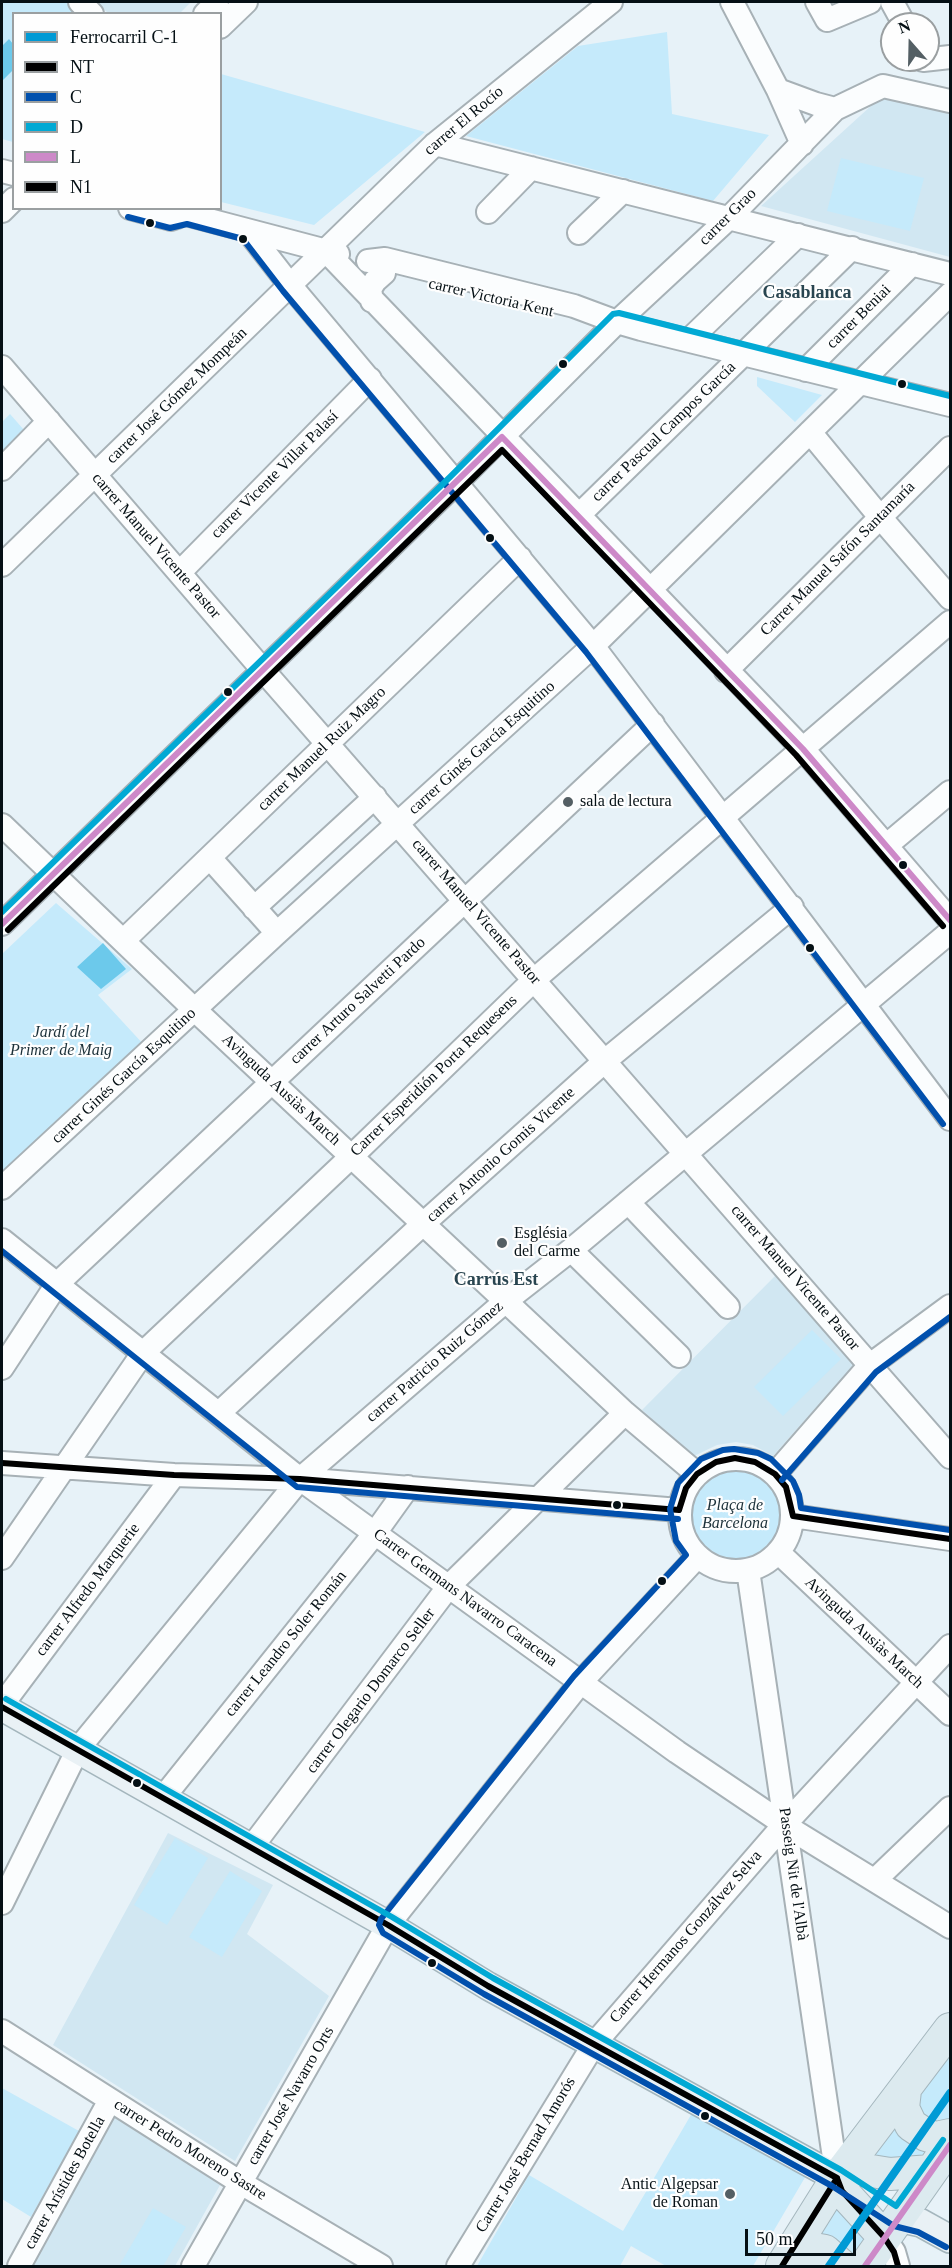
<!DOCTYPE html>
<html>
<head>
<meta charset="utf-8">
<style>
  body { margin:0 }
  #map { position:relative; width:952px; height:2268px; overflow:hidden; background:#e7f2f8; font-family:"Times New Roman",serif }
  canvas { display:block }
  .frame { position:absolute; inset:0; border:3px solid #051015; pointer-events:none }
  .legend { position:absolute; left:12px; top:12px; width:210px; height:198px; box-sizing:border-box; background:#fefefe; border:2px solid #9a9fa1; margin:0; padding:8px 10px; list-style:none; font-size:18px; color:#051015 }
  .legend li { display:flex; align-items:center; gap:12px; height:30px }
  .legend b { width:30px; border:2px solid #9a9fa1 }
  .north { position:absolute; left:880px; top:12px; width:60px; height:60px; box-sizing:border-box; background:#fefefe; border:2px solid #9a9fa1; border-radius:50%; rotate:340deg; font-size:16px; font-weight:700; line-height:24px; text-align:center; color:#051015 }
  .north::after { content:''; display:block; margin:auto; width:21px; height:27px; background:#545f64; clip-path:polygon(50% 0,100% 100%,50% 72%,0 100%) }
  .scale { position:absolute; left:745px; top:2229px; width:111px; height:27px; box-sizing:border-box; border:3px solid #051015; border-top:0; padding-left:8px; font-size:18px; line-height:21px; white-space:nowrap; color:#051015; -webkit-text-stroke:4px #fefefe; paint-order:stroke }
</style>
</head>
<body>
<div id="map">
<canvas width="952" height="2268"></canvas>
<div class="frame"></div>
<ul class="legend">
<li><b style="height:8px;background:#009ad5"></b>Ferrocarril C-1</li>
<li><b style="height:8px;background:#000"></b>NT</li>
<li><b style="height:8px;background:#0150ad"></b>C</li>
<li><b style="height:8px;background:#01a9d4"></b>D</li>
<li><b style="height:8px;background:#cd89c8"></b>L</li>
<li><b style="height:8px;background:#000"></b>N1</li>
</ul>
<div class="north">N</div>
<div class="scale">50 m</div>
</div>
<script>
const ctx = document.querySelector('canvas').getContext('2d');
ctx.lineJoin = 'round';
function fill(path, color) {
  ctx.fillStyle = color;
  ctx.fill(path, 'evenodd');
}
function toPath(rows) {
  const path = new Path2D();
  for (const r of rows) {
    if (r.length === 3) {
      path.moveTo(r[0] + r[2], r[1]);
      path.arc(r[0], r[1], r[2], 0, 2 * Math.PI);
      continue;
    }
    path.moveTo(r[0], r[1]);
    for (let i = 2; i < r.length; i += 2) path.lineTo(r[i], r[i + 1]);
  }
  return path;
}
function strokePath(path, color, width, dash) {
  ctx.strokeStyle = color;
  ctx.lineWidth = width;
  ctx.lineCap = dash ? 'butt' : 'round';
  ctx.setLineDash(dash || []);
  ctx.stroke(path);
}
function label(font, color, halo, rows, align = 'center') {
  ctx.font = font + ' "Times New Roman",serif';
  ctx.lineWidth = 4.5;
  ctx.setLineDash([]);
  ctx.textBaseline = 'middle';
  ctx.strokeStyle = halo;
  ctx.fillStyle = color;
  for (const [text, x, y, turn = 0] of rows) {
    ctx.save();
    ctx.translate(x, y);
    ctx.rotate((+turn || 0) * Math.PI / 180);
    ctx.textAlign = isNaN(turn) ? turn : align;
    if (halo) ctx.strokeText(text, 0, 0);
    ctx.fillText(text, 0, 0);
    ctx.restore();
  }
}
fill(toPath([
  [96,2,191,2,179,14,108,13],
  [883,95,950,109,950,257,761,206],
  [775,1276,855,1364,773,1456,753,1445,736,1442,717,1445,694,1456,642,1410],
  [168,1833,273,1885,247,1934,329,1996,235,2161,53,2045],
  [114,2117,220,2185,175,2266,30,2266]
]), '#d1e7f2');
fill(toPath([
  [2,2,68,2,80,13,14,14,13,142,2,139],
  [667,32,672,114,769,135,713,201,466,136,578,46],
  [221,74,425,132,314,225,221,202],
  [841,158,924,178,910,231,827,211],
  [757,377,822,395,795,422,757,386],
  [10,414,24,430,2,451,2,422],
  [56,903,132,969,98,995,145,1046,2,1178,2,954],
  [812,1330,841,1359,783,1416,754,1387],
  [736,1515,44],
  [175,1838,208,1858,167,1925,134,1905],
  [230,1871,262,1891,222,1957,189,1937],
  [950,2040,950,2126,926,2129,914,2088],
  [2,2088,79,2131,31,2217,2,2199],
  [695,2108,807,2174,753,2266,666,2266,631,2246,620,2266,477,2266,529,2175,623,2231],
  [891,2118,926,2142,928,2161,870,2166,876,2138],
  [834,2196,873,2237,856,2266,813,2243],
  [153,2208,186,2227,163,2266,119,2266]
]), '#c5eafb');
fill(toPath([
  [9,39,13,44,13,70,2,81,2,46],
  [103,943,126,969,101,989,77,967]
]), '#6cc9eb');
const minor = toPath([
  [80,2,92,14],
  [732,2,778,90,802,144],
  [817,2,827,20,870,2],
  [892,2,904,24],
  [205,14,217,2],
  [220,27,246,2],
  [923,60,950,57],
  [778,90,816,104,835,109,883,86,950,101],
  [435,144,950,274],
  [2,171,14,174],
  [130,208,171,219,177,217],
  [163,208,338,254],
  [2,211,14,199],
  [488,212,531,168],
  [248,231,290,285,593,646,950,1119],
  [579,233,623,191],
  [326,251,803,749,950,920],
  [368,261,385,259,574,306,617,322,641,329,950,405],
  [372,301,370,289,375,281,384,273],
  [689,340,798,235],
  [2,367,262,669,950,1457],
  [806,370,912,264],
  [810,432,880,517,950,598],
  [2,469,49,421],
  [579,515,852,248],
  [2,565,435,144,611,2],
  [180,572,370,379],
  [726,671,950,448],
  [2,825,195,1010,625,1413,697,1474],
  [887,845,950,792],
  [210,858,277,933],
  [254,908,375,797],
  [2,924,456,483,617,322,729,218,835,109],
  [124,940,520,558],
  [2,1188,277,933,593,646,950,294],
  [628,1202,728,1307],
  [2,1240,300,1479,677,1752,794,1831,950,1927],
  [571,1250,679,1356],
  [2,1368,57,1284,653,724],
  [219,1413,423,1224,606,1060,792,907],
  [736,1515,56],
  [2,1463,174,1475,300,1479,679,1510],
  [775,1474,870,1365,950,1306],
  [793,1516,950,1539],
  [778,1552,950,1714],
  [2,1558,143,1353,352,1156,535,979,950,622],
  [748,1570,837,2178],
  [2,1705,174,1475],
  [162,1799,375,1533,408,1487],
  [251,1848,449,1586,625,1413],
  [875,1880,950,1808],
  [2,1903,78,1749,300,1479,507,1300,571,1250,950,932],
  [2,2031,241,2183,381,2266],
  [884,2237,894,2252,898,2266],
  [19,2266,110,2100],
  [193,2266,388,1925,581,1682,698,1556],
  [458,2266,594,2044,776,1834,950,1646]
]);
const major = toPath([
  [2,1707,388,1925,488,1986,837,2178],
  [898,2218,921,2223,950,2239]
]);
const highway = toPath([
  [905,2090,903,2108,911,2125,926,2135,936,2138,950,2135],
  [837,2178,859,2169,890,2174,931,2171],
  [837,2178,842,2191,884,2237],
  [792,2250,814,2249,825,2251,842,2266],
  [782,2266,837,2178,950,2029],
  [865,2266,950,2145]
]);
strokePath(minor, '#a7b1b6', 26);
strokePath(major, '#a4b6bd', 30);
strokePath(highway, '#a4b6bd', 34);
strokePath(minor, '#fbfdfe', 22);
strokePath(major, '#e9f1f5', 27);
strokePath(highway, '#dceaef', 32);
strokePath(toPath([
  [2,1463,174,1475,300,1479,679,1510],
  [679,1510,686,1488,697,1474,716,1462,735,1458,755,1462,775,1474,786,1487,793,1516],
  [793,1516,950,1539],
  [2,1707,388,1925,488,1986,837,2178],
  [837,2178,842,2191,884,2237,894,2252,898,2266],
  [782,2266,837,2178]
]), '#000', 6);
strokePath(toPath([
  [128,217,170,228,187,224,243,239,283,291,586,652,943,1124],
  [2,1251,297,1487,678,1519],
  [782,1480,876,1372,950,1317],
  [946,2247,918,2232,894,2226,832,2186,484,1994,383,1933,379,1925,381,1919,574,1676,686,1555,676,1541,670,1509,678,1483,701,1459,723,1450,734,1449,758,1453,771,1459,793,1481,799,1495,801,1508,950,1530]
]), '#0150ad', 6);
strokePath(toPath([
  [2,912,450,477,613,314,619,313,950,396],
  [6,1699,392,1917,493,1978,841,2170,896,2206,943,2140]
]), '#01a9d4', 6);
strokePath(toPath([
  [2,924,502,437,803,749,950,920],
  [865,2266,950,2145]
]), '#cd89c8', 6);
strokePath(toPath([
  [8,930,502,450,796,755,943,926]
]), '#000', 6);
strokePath(toPath([
  [829,2266,950,2093]
]), '#009ad5', 8);
for (const [x, y, r, color] of [
  [150,223,5,"#051015"],
  [243,239,5,"#051015"],
  [563,364,5,"#051015"],
  [902,384,5,"#051015"],
  [490,538,5,"#051015"],
  [228,692,5,"#051015"],
  [568,802,6,"#545f64"],
  [903,865,5,"#051015"],
  [810,948,5,"#051015"],
  [502,1243,6,"#545f64"],
  [617,1505,5,"#051015"],
  [662,1581,5,"#051015"],
  [137,1783,5,"#051015"],
  [432,1963,5,"#051015"],
  [705,2116,5,"#051015"],
  [730,2194,6,"#545f64"]
]) {
  const dot = new Path2D();
  dot.arc(x, y, r, 0, 2 * Math.PI);
  ctx.fillStyle = color;
  ctx.fill(dot);
  strokePath(dot, '#fefefe', 2);
}
label('16px', '#051015', '#fefefe', [
  ["carrer El Rocío",464,121,-40],
  ["carrer Grao",728,217,-45],
  ["carrer Victoria Kent",491,298,13],
  ["carrer Beniai",859,317,-45],
  ["carrer José Gómez Mompeán",177,396,-44],
  ["carrer Pascual Campos García",664,432,-44],
  ["carrer Vicente Villar Palasí",275,475,-45],
  ["carrer Manuel Vicente Pastor",156,546,49],
  ["Carrer Manuel Safón Santamaría",838,559,-45],
  ["carrer Ginés García Esquitino",482,748,-42],
  ["carrer Manuel Ruiz Magro",322,749,-44],
  ["carrer Manuel Vicente Pastor",476,912,49],
  ["carrer Arturo Salvetti Pardo",358,1001,-43],
  ["carrer Ginés García Esquitino",124,1076,-43],
  ["Carrer Esperidión Porta Requesens",434,1076,-44],
  ["Avinguda Ausiàs March",281,1090,43],
  ["carrer Antonio Gomis Vicente",501,1155,-42],
  ["carrer Manuel Vicente Pastor",795,1278,49],
  ["carrer Patricio Ruiz Gómez",435,1362,-41],
  ["carrer Alfredo Marquerie",88,1590,-53],
  ["Carrer Germans Navarro Caracena",465,1598,36],
  ["Avinguda Ausiàs March",864,1633,43],
  ["carrer Leandro Soler Román",286,1644,-51],
  ["carrer Olegario Domarco Seller",371,1691,-53],
  ["Passeig Nit de l'Albà",793,1874,82],
  ["Carrer Hermanos Gonzálvez Selva",686,1937,-49],
  ["carrer José Navarro Orts",291,2096,-60],
  ["carrer Pedro Moreno Sastre",190,2150,32],
  ["Carrer José Bernad Amorós",526,2155,-59],
  ["carrer Arístides Botella",65,2183,-61]
]);
label('16px', '#051015', '#fefefe', [
  ["sala de lectura",580,802],
  ["Església",514,1234],
  ["del Carme",514,1252],
  ["Antic Algepsar",718,2185,"right"],
  ["de Roman",718,2203,"right"]
], 'left');
label('italic 16px', '#1c313a', '#fefefe', [
  ["Jardí del",61,1033],
  ["Primer de Maig",61,1051],
  ["Plaça de",735,1506],
  ["Barcelona",735,1524]
]);
label('bold 18px', '#294550', '#fefefe', [
  ["Casablanca",807,293],
  ["Carrús Est",496,1280]
]);
</script>
</body>
</html>
